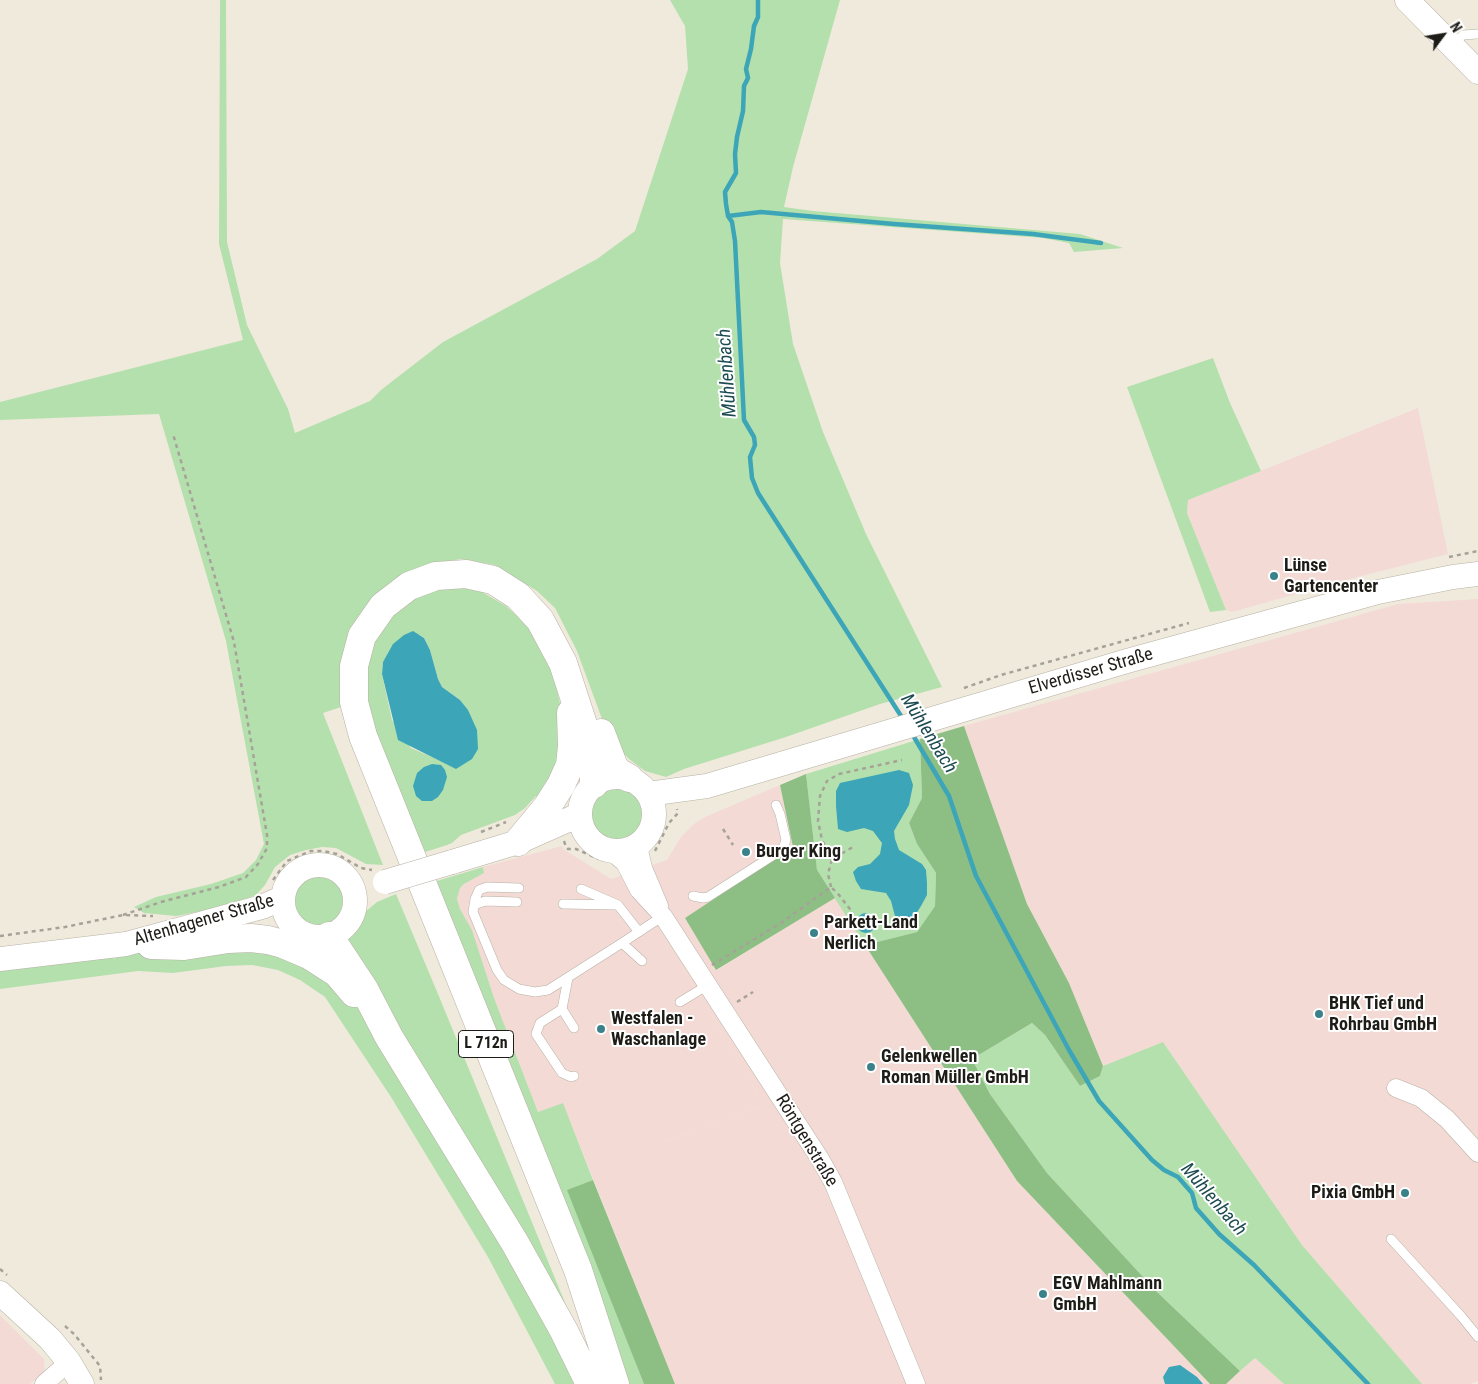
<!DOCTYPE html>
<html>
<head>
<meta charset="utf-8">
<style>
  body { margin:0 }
  #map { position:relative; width:1478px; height:1384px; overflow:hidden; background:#f0eadd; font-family:"Roboto Condensed",sans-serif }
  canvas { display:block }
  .north { position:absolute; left:1418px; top:10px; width:50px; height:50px; -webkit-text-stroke:4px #fff; paint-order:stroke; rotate:59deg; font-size:14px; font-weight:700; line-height:20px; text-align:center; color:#1e1c17 }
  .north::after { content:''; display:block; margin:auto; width:18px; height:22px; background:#1e1c17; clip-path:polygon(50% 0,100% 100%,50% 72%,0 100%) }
</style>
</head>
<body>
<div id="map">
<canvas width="1478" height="1384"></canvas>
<div class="north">N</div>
</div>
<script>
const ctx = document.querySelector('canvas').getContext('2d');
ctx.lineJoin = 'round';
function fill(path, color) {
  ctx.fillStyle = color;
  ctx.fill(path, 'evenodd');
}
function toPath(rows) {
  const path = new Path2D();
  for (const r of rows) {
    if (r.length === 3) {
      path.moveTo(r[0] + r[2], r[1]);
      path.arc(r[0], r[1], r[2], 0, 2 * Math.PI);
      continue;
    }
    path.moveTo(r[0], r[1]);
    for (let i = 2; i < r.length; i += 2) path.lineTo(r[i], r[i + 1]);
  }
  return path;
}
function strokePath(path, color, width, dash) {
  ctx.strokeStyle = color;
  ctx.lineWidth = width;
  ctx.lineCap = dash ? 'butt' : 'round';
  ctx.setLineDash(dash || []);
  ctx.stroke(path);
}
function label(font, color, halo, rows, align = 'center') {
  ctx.font = font + ' "Roboto Condensed",sans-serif';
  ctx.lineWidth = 4;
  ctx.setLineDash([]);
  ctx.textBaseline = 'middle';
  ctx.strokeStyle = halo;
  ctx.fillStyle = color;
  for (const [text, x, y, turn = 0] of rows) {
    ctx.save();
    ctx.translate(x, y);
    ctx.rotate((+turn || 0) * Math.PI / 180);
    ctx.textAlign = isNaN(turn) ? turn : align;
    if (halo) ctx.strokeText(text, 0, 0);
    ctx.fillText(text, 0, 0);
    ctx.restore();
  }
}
fill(toPath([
  [1418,408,1448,554,1350,579,1232,612,1226,610,1187,513,1188,500],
  [1478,599,1478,1381,1470,1384,1422,1384,1302,1245,1163,1042,1103,1066,1069,983,1027,904,964,726,1398,604],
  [780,785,793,847,659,936,681,965,764,1105,666,1141,538,1112,494,998,472,930,460,909,457,899,460,888,473,878,484,873,483,867,562,846,563,849,611,879,667,860,681,837,694,824,705,817],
  [0,1315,44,1359,45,1372,30,1384,0,1384]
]), '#f4dad5');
fill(toPath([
  [835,898,1017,1181,1210,1384,675,1384,563,1103,624,1080,666,1141,764,1105,681,965,658,936,685,918,717,970],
  [1255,1358,1284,1384,1226,1384]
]), '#f4dad4');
fill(toPath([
  [220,0,226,0,227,242,247,325,288,409,295,433,370,401,381,390,443,342,597,259,635,231,688,69,685,26,670,0,840,0,793,167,784,207,813,211,1080,234,1123,248,1074,252,1069,243,1043,238,783,219,780,263,793,344,823,432,866,534,942,687,880,704,786,737,684,769,666,777,645,771,629,759,609,738,577,651,555,608,537,591,495,565,461,559,428,565,376,603,344,706,323,713,383,865,366,864,336,848,322,847,306,850,290,855,275,867,265,885,256,895,248,898,202,911,176,916,144,913,134,907,156,897,211,884,243,873,256,860,264,844,226,641,159,414,0,420,0,402,243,340,219,244],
  [1213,358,1230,403,1261,471,1188,500,1187,513,1226,610,1210,612,1127,387],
  [459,587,482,592,506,606,527,625,539,643,553,675,564,719,564,753,541,798,536,796,525,808,515,815,461,835,452,843,447,845,416,855,363,719,368,637,397,605,439,588],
  [420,635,424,638,430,650,438,679,442,687,460,700,467,710,441,761,411,748,392,720,382,674,383,662],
  [920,739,922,798,909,823,917,844,936,873,935,906,917,932,865,945,817,871,806,774],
  [617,814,28],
  [483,867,484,873,464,884,460,888,457,899,460,909,472,930,494,998,538,1112,563,1103,593,1180,568,1190,644,1384,628,1384,427,884],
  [318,901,28],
  [396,894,438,994,573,1322,339,940,357,926,365,912,377,902],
  [255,944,338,983,361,1012,510,1258,580,1384,555,1384,488,1257,391,1097,325,997,300,980,278,970,252,965,226,966,173,973,138,971,0,989,0,970,110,954,114,959,123,953],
  [1032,1023,1045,1035,1080,1086,1100,1076,1103,1066,1163,1042,1302,1245,1422,1384,1284,1384,1255,1358,1240,1371,1157,1292,1047,1173,990,1094,972,1059]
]), '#b4e0ad');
fill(toPath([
  [964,726,1027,904,1069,983,1103,1066,1100,1076,1080,1086,1045,1035,1032,1023,972,1059,990,1094,1047,1173,1157,1292,1240,1371,1226,1384,1210,1384,1017,1181,865,945,917,932,935,906,936,873,917,844,909,823,922,798,920,739],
  [806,774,817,870,835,898,716,970,685,918,793,847,780,785],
  [593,1180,675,1384,644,1384,567,1190]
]), '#8dbf85');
fill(toPath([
  [413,631,424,638,430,650,438,679,442,687,460,700,468,710,477,730,478,749,472,759,456,769,398,740,382,674,383,662,393,644,404,635],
  [432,764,441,765,445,770,447,777,443,790,438,797,432,801,422,801,416,796,413,786,417,773,424,767],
  [899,770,909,773,913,785,909,805,894,831,895,839,899,850,922,864,926,870,927,883,927,895,921,906,914,917,904,923,896,920,891,901,886,893,861,889,856,881,853,872,858,867,870,864,880,854,882,843,873,831,864,828,847,832,838,829,836,806,836,791,840,783],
  [866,923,10],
  [1180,1365,1197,1377,1203,1384,1165,1384,1163,1377,1169,1367]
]), '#3ca5b7');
strokePath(toPath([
  [758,0,758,17,754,26,751,49,746,69,748,78,744,86,743,111,737,137,735,154,736,173,725,192,726,204,728,216,732,222,735,241,744,420,754,437,755,445,750,457,752,478,758,493,903,719],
  [728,216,761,212,894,224,1033,234,1101,243],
  [911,732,949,796,976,876,1069,1050,1099,1101,1152,1160,1164,1170,1178,1177,1192,1193,1196,1208,1219,1234,1254,1265,1368,1384]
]), '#3ca5b7', 4.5);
const lane = toPath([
  [1452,45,1463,35,1478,34],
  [519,888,487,887,479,890,475,899,473,912,497,970,504,980,519,989,535,992,548,990,622,943],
  [581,889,618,905,639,932],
  [693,896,703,898,708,897,780,851,784,846,786,840,780,814,776,805],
  [563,904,615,905],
  [474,905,485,901,517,902],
  [642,961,622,943,663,916],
  [568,978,562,1009,540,1023,536,1034,562,1073,571,1077,574,1076],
  [680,1002,708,985],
  [562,1009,574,1028],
  [1391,1239,1461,1316,1478,1337]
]);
const street = toPath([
  [638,846,643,868,659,906],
  [612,852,625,863,639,890,663,916,820,1159,833,1182,916,1384],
  [1396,1088,1421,1098,1447,1119,1478,1153],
  [44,1384,69,1362]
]);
const secondary = toPath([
  [1407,0,1478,72],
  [617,814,37],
  [648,794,707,786,1127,661,1378,592,1453,577,1478,574],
  [452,862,518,842,579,815],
  [319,901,36],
  [0,959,126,944,262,907,282,898],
  [0,1293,50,1339,69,1362,82,1384]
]);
const primary = toPath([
  [601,733,614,767,618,772,629,778],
  [594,784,594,758,563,663,540,620,518,596,493,580,466,574,436,576,409,586,383,606,362,636,354,666,354,702,363,736,578,1270,615,1384],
  [518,842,547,807,561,785,570,765,572,746,571,713],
  [329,936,364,989,389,1037,515,1243,564,1331,590,1384],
  [151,945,184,946,228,939,251,938,268,940,283,944,309,955,337,973,354,993]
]);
strokePath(lane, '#b7b1a5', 10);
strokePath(street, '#b7b1a5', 19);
strokePath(secondary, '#b7b1a5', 25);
strokePath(primary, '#b7b1a5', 29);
strokePath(toPath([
  [1449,557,1478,551],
  [964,688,1001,675,1189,623],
  [723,829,733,845],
  [481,832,506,822],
  [564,841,566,847,568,849,576,849,599,859],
  [655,851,669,823,678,813,677,809],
  [832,859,822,840,818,821,820,796,827,781,839,774,902,760],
  [273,880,287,861,311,851,323,851,337,854,361,868,372,870],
  [831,887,828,874,832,859,853,847],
  [123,915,161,902,219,887,246,877,258,864,267,848,267,835,234,642,173,434],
  [0,936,65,927,123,915,153,916],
  [712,965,781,923,831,887,839,895,853,913],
  [737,1002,753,992],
  [0,1269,7,1275],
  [65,1326,74,1334,100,1366,101,1380]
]), '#a6a298', 2.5, [4, 4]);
strokePath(lane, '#fff', 9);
strokePath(street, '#fff', 18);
strokePath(secondary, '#fff', 24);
strokePath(primary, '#fff', 28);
const secondaryBridge = toPath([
  [385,882,452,862]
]);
strokePath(secondaryBridge, '#b7b1a5', 25, []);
strokePath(secondaryBridge, '#fff', 24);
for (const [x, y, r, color] of [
  [1274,576,5,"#3a818a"],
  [746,852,5,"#3a818a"],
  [814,933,5,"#3a818a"],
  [1319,1014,5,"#3a818a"],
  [601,1029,5,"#3a818a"],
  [871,1067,5,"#3a818a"],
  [1405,1193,5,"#3a818a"],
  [1043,1294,5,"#3a818a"]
]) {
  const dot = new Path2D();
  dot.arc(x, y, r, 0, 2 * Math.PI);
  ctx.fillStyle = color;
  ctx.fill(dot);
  strokePath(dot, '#fff', 2);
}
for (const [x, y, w] of [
  [486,1044,55]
]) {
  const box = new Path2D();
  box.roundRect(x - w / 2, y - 13.5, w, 27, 4);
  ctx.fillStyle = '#fff';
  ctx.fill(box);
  strokePath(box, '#1e1c17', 1);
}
label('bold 16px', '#1e1c17', null, [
  ["L 712n",486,1044]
]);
label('bold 18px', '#1e1c17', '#fff', [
  ["Lünse",1284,566],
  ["Gartencenter",1284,587],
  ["Burger King",756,852],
  ["Parkett-Land",824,923],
  ["Nerlich",824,944],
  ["BHK Tief und",1329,1004],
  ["Rohrbau GmbH",1329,1025],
  ["Westfalen -",611,1019],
  ["Waschanlage",611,1040],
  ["Gelenkwellen",881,1057],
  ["Roman Müller GmbH",881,1078],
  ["Pixia GmbH",1395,1193,"right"],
  ["EGV Mahlmann",1053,1284],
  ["GmbH",1053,1305]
], 'left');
label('18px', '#1e1c17', '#fff', [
  ["Elverdisser Straße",1091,672,-16],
  ["Altenhagener Straße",204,921,-16],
  ["Röntgenstraße",806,1141,59]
]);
label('italic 19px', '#1d4b52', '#fff', [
  ["Mühlenbach",728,373,-94],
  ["Mühlenbach",928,734,58],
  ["Mühlenbach",1213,1200,49]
]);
</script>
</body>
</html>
